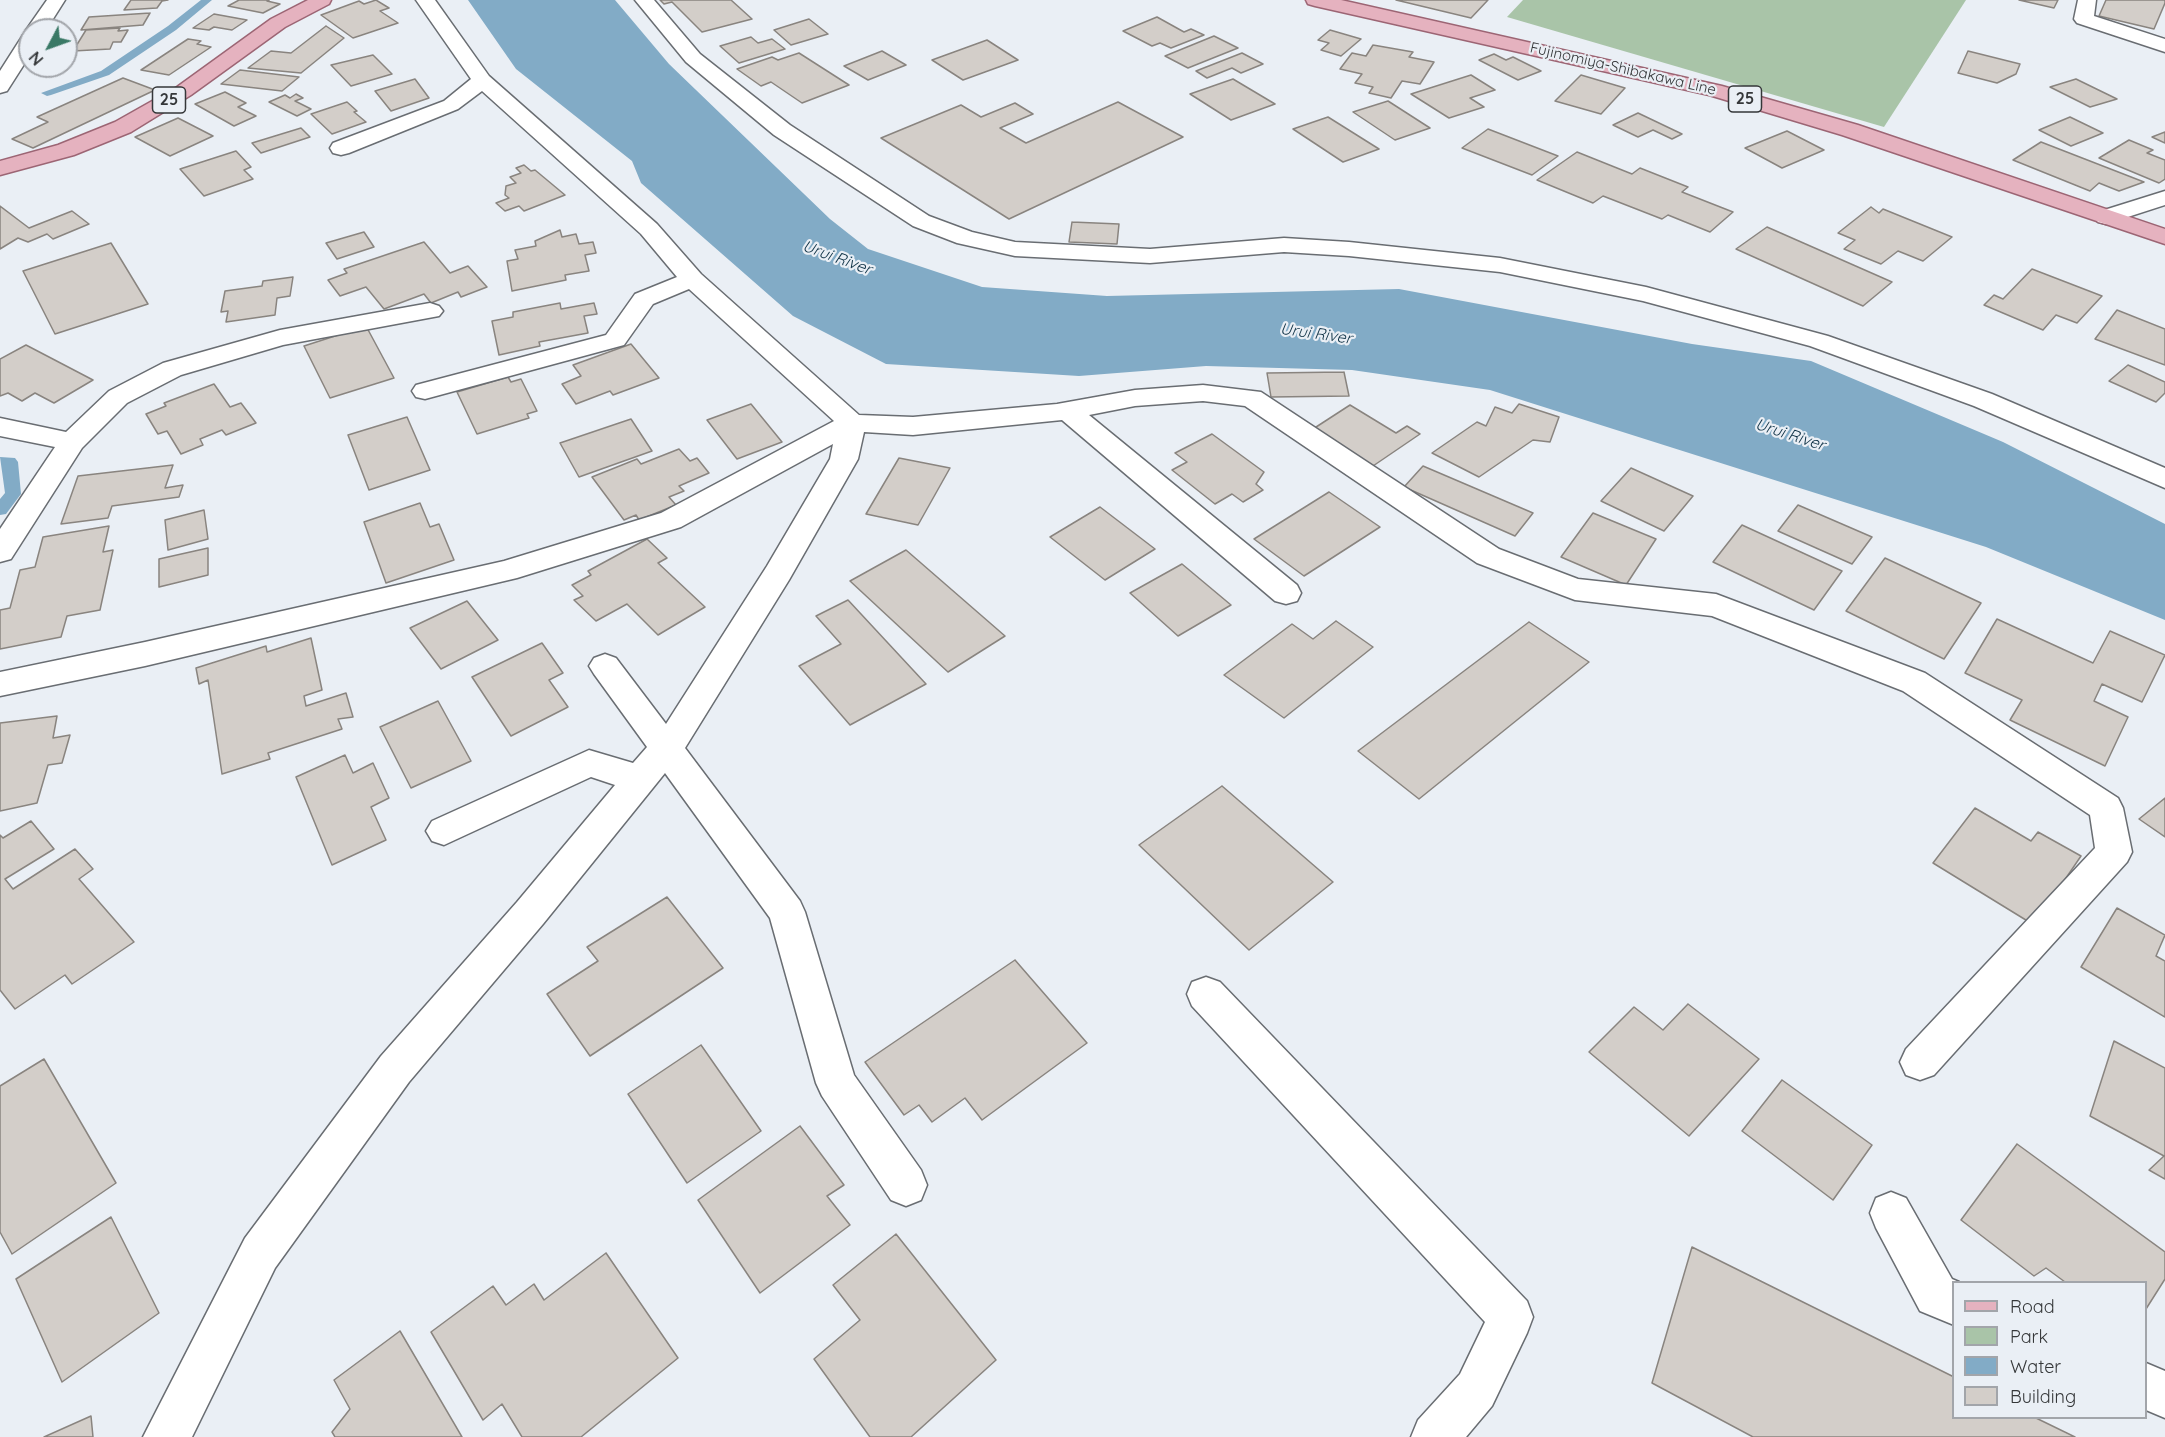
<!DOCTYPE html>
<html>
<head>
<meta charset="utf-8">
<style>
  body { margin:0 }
  #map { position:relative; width:2165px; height:1437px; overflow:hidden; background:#eaeff5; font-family:Quicksand,sans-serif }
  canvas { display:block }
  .legend { position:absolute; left:1952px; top:1281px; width:195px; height:138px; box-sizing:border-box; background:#eaeff5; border:2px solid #a2a5aa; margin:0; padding:8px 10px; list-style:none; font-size:18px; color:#353739 }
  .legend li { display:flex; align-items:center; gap:12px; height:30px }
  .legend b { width:30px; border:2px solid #a2a5aa }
  .north { position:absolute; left:18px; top:18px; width:60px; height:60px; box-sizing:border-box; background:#eaeff5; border:2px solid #a2a5aa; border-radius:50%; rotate:229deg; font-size:16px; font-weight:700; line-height:24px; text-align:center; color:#353739 }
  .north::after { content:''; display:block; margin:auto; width:21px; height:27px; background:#3a7966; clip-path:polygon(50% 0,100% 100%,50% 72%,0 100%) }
</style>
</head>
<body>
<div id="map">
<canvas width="2165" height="1437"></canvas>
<ul class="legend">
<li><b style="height:8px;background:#e5b2bf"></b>Road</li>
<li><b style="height:16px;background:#a9c4a8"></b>Park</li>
<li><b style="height:16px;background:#82abc6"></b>Water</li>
<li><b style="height:16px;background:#d3cec9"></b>Building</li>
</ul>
<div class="north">N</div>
</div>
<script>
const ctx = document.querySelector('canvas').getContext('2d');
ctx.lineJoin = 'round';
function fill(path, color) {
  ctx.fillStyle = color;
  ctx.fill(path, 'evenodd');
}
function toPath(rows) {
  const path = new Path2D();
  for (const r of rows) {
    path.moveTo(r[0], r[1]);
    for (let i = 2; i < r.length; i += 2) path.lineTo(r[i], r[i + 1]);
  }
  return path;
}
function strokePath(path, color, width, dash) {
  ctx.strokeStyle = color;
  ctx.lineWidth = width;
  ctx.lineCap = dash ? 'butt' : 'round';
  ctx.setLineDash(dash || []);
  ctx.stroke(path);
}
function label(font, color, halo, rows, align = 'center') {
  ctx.font = font + ' Quicksand,sans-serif';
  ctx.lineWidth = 4.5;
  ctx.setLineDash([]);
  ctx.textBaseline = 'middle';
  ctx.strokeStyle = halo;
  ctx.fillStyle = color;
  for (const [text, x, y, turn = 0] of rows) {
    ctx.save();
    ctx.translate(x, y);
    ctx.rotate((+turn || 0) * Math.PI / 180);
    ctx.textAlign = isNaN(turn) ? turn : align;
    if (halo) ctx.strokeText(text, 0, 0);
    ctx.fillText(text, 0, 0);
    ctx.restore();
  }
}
fill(toPath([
  [1523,0,1966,0,1884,127,1507,17]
]), '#a9c4a8');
fill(toPath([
  [468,0,615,0,669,64,830,219,868,249,982,287,1107,296,1399,289,1692,344,1811,361,2003,442,2165,524,2165,620,1986,547,1490,390,1352,370,1206,366,1079,376,886,364,793,316,641,183,632,161,516,69]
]), '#82abc6');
fill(toPath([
  [201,0,212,0,176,30,109,75,51,95,47,96,41,93,101,71,168,26,201,0],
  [0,457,15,458,18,462,21,494,6,514,0,515,0,499,5,493,0,457]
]), '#82abc6');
const building = toPath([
  [131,0,168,0,162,1,157,8,124,10,131,0],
  [239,0,269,0,267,1,280,4,263,13,228,6,239,0],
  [376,0,389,8,380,11,398,23,353,38,321,15,359,1,364,4,376,0],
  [660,0,731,0,752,19,702,32,672,2,664,4,660,0],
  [1396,0,1488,0,1471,18,1396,0],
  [2019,0,2058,0,2054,8,2019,0],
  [2106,0,2165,0,2165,3,2154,29,2099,16,2106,0],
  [150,13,143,25,81,30,89,17,150,13],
  [214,14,247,20,232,30,214,27,209,30,193,28,214,14],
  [1157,17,1184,32,1191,29,1204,35,1171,48,1160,43,1152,46,1123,31,1157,17],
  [809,19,828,34,791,45,774,30,809,19],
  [326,26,344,38,301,73,248,68,271,51,291,53,326,26],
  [120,28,118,31,128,30,121,42,113,42,110,49,73,51,86,30,120,28],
  [1330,30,1361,39,1341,56,1321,50,1329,43,1318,40,1330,30],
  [1214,36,1238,48,1188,68,1165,56,1214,36],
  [751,37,758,43,772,39,785,49,739,63,720,46,751,37],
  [188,39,201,41,197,44,211,47,169,75,141,70,188,39],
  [987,40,1018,60,963,80,932,60,987,40],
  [1373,45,1413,52,1409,57,1434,62,1420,84,1402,81,1391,98,1369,93,1373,87,1355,83,1362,74,1340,69,1352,53,1366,56,1373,45],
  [882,51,906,65,868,80,844,66,882,51],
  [1968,51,2020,64,2016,74,1997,83,1958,73,1968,51],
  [799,53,849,85,802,103,771,82,761,86,737,69,772,57,778,60,799,53],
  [1242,53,1263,64,1241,73,1232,68,1207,78,1196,71,1242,53],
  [1494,54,1506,60,1513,57,1541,71,1518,80,1479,60,1494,54],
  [373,55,392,74,351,86,331,65,373,55],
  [240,70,299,77,282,91,221,84,240,70],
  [1471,75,1495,90,1470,98,1484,107,1449,118,1411,94,1471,75],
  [1581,75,1625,88,1601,114,1555,101,1581,75],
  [123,78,155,90,33,148,12,139,48,122,37,117,123,78],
  [415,79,429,98,391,111,375,91,415,79],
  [1233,79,1275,104,1231,120,1190,94,1233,79],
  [2076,79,2117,99,2090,107,2050,87,2076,79],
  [225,92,246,103,238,107,256,116,234,126,195,104,225,92],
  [296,94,303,98,295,101,311,109,297,116,269,102,285,95,290,98,296,94],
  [1388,101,1430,128,1395,140,1353,112,1388,101],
  [347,102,357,111,354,112,366,122,332,134,311,114,347,102],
  [1118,102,1183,137,1009,219,881,138,961,105,981,117,1015,103,1033,114,1000,128,1026,143,1118,102],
  [1638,113,1682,134,1672,139,1653,130,1638,137,1613,125,1638,113],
  [1328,117,1379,149,1343,162,1293,129,1328,117],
  [2070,117,2103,133,2071,146,2039,130,2070,117],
  [178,118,213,136,170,156,135,137,178,118],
  [301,128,310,137,261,153,252,143,301,128],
  [1488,129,1558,156,1532,175,1462,148,1488,129],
  [1787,131,1824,150,1782,168,1745,148,1787,131],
  [2165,132,2165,143,2152,137,2165,132],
  [2129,140,2153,150,2147,153,2165,160,2165,179,2159,183,2099,158,2129,140],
  [2041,142,2144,182,2119,191,2099,183,2090,191,2013,160,2041,142],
  [236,151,251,167,244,170,253,179,204,196,180,169,236,151],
  [1577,152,1632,174,1640,168,1688,187,1682,192,1733,212,1710,232,1668,215,1662,219,1603,196,1593,203,1537,180,1577,152],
  [524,165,531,171,535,170,565,195,524,211,519,206,505,211,496,203,509,198,505,195,506,186,516,183,510,177,521,173,516,168,524,165],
  [0,206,29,228,72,211,89,224,53,239,47,234,28,242,18,238,0,249,0,206],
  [1871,207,1879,213,1883,209,1952,237,1923,261,1898,251,1881,264,1844,249,1855,240,1838,233,1871,207],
  [1072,222,1119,224,1117,244,1069,242,1072,222],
  [1767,227,1892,282,1863,306,1736,249,1767,227],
  [560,230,562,237,576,234,579,244,593,242,596,253,585,255,589,271,565,275,566,280,512,291,507,261,518,259,515,250,536,246,535,241,560,230],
  [364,232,374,247,337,259,326,243,364,232],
  [424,242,450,273,468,266,487,287,461,297,458,292,431,303,424,294,384,309,366,287,340,296,328,280,347,273,344,269,424,242],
  [111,243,148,304,55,334,23,271,111,243],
  [2032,269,2102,296,2077,323,2056,315,2043,330,1984,305,1994,295,2003,299,2032,269],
  [293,277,290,296,277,298,275,315,226,322,228,311,221,312,225,291,262,286,263,281,293,277],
  [560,303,561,309,594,303,597,314,584,316,588,333,539,342,540,346,499,355,492,321,513,317,513,312,560,303],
  [2117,310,2165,329,2165,365,2095,339,2117,310],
  [366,326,394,378,330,398,304,346,366,326],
  [631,344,659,378,613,395,610,391,576,404,562,384,581,376,573,365,631,344],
  [26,345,93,380,54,403,35,393,22,401,8,393,0,396,0,359,26,345],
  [2128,365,2165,382,2165,393,2156,402,2109,381,2128,365],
  [1344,372,1349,396,1271,397,1267,373,1344,372],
  [508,377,511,382,521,379,537,411,527,414,529,418,477,434,457,392,508,377],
  [214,384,230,407,241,403,256,423,226,435,222,430,200,439,203,445,181,454,167,431,158,434,146,414,166,406,164,403,214,384],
  [751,404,782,442,737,459,707,420,751,404],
  [1519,404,1559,417,1550,442,1533,440,1479,477,1432,453,1477,422,1486,426,1495,407,1512,413,1519,404],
  [1350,405,1396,433,1407,426,1420,434,1373,466,1313,429,1350,405],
  [407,417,430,470,369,490,348,435,407,417],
  [631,419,652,451,579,477,560,443,631,419],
  [1212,434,1264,472,1256,484,1263,490,1243,502,1232,494,1215,504,1172,470,1187,462,1175,453,1212,434],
  [679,449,690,461,697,458,709,473,679,486,684,491,669,497,676,505,639,520,636,515,624,520,592,477,637,459,641,464,679,449],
  [899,458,950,468,918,525,866,514,899,458],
  [173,465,165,488,183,485,179,497,112,506,108,518,61,524,78,476,173,465],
  [1423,466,1533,513,1515,536,1404,487,1423,466],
  [1631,468,1693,496,1664,531,1601,501,1631,468],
  [1329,492,1380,527,1304,576,1254,539,1329,492],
  [420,503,430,527,439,524,454,560,386,583,364,522,420,503],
  [1798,505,1872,537,1852,564,1778,531,1798,505],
  [1100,507,1155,549,1105,580,1050,537,1100,507],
  [204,510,208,539,168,550,165,520,204,510],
  [1593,513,1656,539,1626,585,1561,557,1593,513],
  [1742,525,1842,571,1814,610,1713,562,1742,525],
  [109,526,103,552,113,550,100,610,67,616,61,637,0,649,0,610,10,608,20,570,35,567,43,537,109,526],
  [647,539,667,558,658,563,705,607,658,635,627,604,596,621,574,600,583,596,572,585,591,575,588,571,647,539],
  [208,548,208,575,159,587,159,559,208,548],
  [906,550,1005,636,948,672,850,581,906,550],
  [1885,558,1981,603,1944,659,1846,611,1885,558],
  [1182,564,1231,605,1178,636,1130,593,1182,564],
  [848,600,926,684,850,725,799,666,841,644,816,616,848,600],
  [467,601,498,640,441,669,410,628,467,601],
  [1997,619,2093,663,2110,631,2165,655,2142,702,2102,684,2094,701,2128,717,2105,766,2010,720,2022,700,1965,673,1997,619],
  [1336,621,1373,647,1284,718,1224,675,1292,624,1313,639,1336,621],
  [1529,622,1589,662,1419,799,1358,751,1529,622],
  [311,638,322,690,304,696,306,706,346,693,353,717,338,719,342,729,268,753,270,759,222,774,208,680,199,684,196,668,266,646,267,652,311,638],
  [542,643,563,673,549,680,568,707,511,736,472,677,542,643],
  [438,701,471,761,411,788,380,727,438,701],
  [57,716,53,738,70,735,62,763,48,765,37,803,0,811,0,723,57,716],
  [345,755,353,773,373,763,389,798,371,807,386,840,332,865,296,777,345,755],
  [1222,786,1333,882,1249,950,1139,845,1222,786],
  [2165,798,2165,837,2139,819,2165,798],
  [1975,808,2031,841,2038,832,2081,856,2034,925,1933,863,1975,808],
  [31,821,54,849,5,879,13,889,75,849,93,869,79,879,134,942,72,984,65,975,15,1009,0,990,0,835,3,838,31,821],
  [667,897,723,968,590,1056,547,994,598,961,587,947,667,897],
  [2117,908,2165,935,2156,956,2165,961,2165,1017,2081,967,2117,908],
  [1015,960,1087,1043,982,1120,965,1098,932,1122,919,1105,904,1115,865,1062,1015,960],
  [1688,1004,1759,1059,1689,1136,1589,1052,1634,1007,1663,1030,1688,1004],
  [2114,1041,2165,1068,2165,1179,2149,1170,2164,1156,2090,1116,2114,1041],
  [701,1045,761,1131,687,1183,628,1094,701,1045],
  [44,1059,116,1183,12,1254,0,1232,0,1086,44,1059],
  [1782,1080,1872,1145,1833,1200,1742,1131,1782,1080],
  [800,1126,844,1185,827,1196,850,1225,760,1293,698,1200,800,1126],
  [2017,1144,2165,1252,2165,1279,2146,1309,2146,1282,2065,1282,2046,1268,2034,1276,1961,1220,2017,1144],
  [111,1217,159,1313,62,1382,16,1279,111,1217],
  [896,1234,996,1360,911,1437,870,1437,814,1359,860,1320,833,1285,896,1234],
  [1692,1247,1954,1377,1954,1418,2036,1418,2075,1437,1753,1437,1652,1383,1692,1247],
  [606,1253,678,1358,581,1437,522,1437,502,1404,483,1420,431,1332,493,1286,506,1305,534,1284,544,1300,606,1253],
  [400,1331,462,1437,335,1437,332,1432,350,1409,334,1380,400,1331],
  [91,1416,93,1437,44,1437,91,1416]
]);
fill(building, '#d3cec9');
strokePath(building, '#89847f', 1.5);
const minor = toPath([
  [47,0,65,0,46,30,30,30,30,55,7,91,0,93,0,71,23,35,29,33,26,30,47,0],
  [416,0,435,0,489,76,657,224,701,274,859,415,913,417,1057,404,1135,390,1203,385,1261,392,1499,549,1578,579,1716,594,1925,673,2118,798,2123,808,2132,852,2127,862,1934,1075,1920,1080,1906,1075,1900,1062,1906,1049,2095,848,2090,815,1903,691,1712,616,1575,600,1477,563,1245,406,1203,401,1135,406,1089,415,1297,585,1301,593,1297,601,1286,604,1275,601,1062,420,913,435,864,432,858,459,789,580,685,748,800,901,805,912,854,1075,921,1170,927,1185,921,1200,906,1206,891,1200,822,1096,816,1083,770,918,665,773,543,924,409,1082,275,1268,192,1437,143,1437,245,1238,381,1056,517,902,615,785,591,777,444,845,432,841,426,831,432,821,589,750,633,763,647,747,594,674,589,666,594,658,605,654,616,658,666,724,767,566,830,459,833,444,681,527,517,578,145,666,0,696,0,672,145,642,504,561,661,513,834,421,689,289,653,304,624,345,425,399,416,397,412,391,416,385,606,335,635,294,677,277,641,234,482,91,458,109,349,153,341,155,333,153,330,148,333,143,444,101,471,79,416,0],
  [635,0,654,0,700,54,790,125,929,216,972,232,1015,242,1150,249,1284,238,1349,242,1500,258,1646,287,1828,336,1992,394,2165,468,2165,488,1974,406,1810,346,1643,301,1500,272,1349,256,1284,252,1150,263,1015,256,957,243,913,226,774,135,686,62,635,0],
  [2078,0,2096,0,2094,16,2165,39,2165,52,2077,23,2074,19,2078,0],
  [2165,191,2165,205,2106,224,2098,222,2094,217,2098,212,2165,191],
  [430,303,439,306,443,311,439,316,283,345,181,375,127,403,82,448,11,559,0,562,0,529,55,447,0,436,0,418,66,432,109,391,163,363,280,330,430,303],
  [1206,977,1220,982,1527,1301,1533,1317,1527,1333,1492,1406,1466,1437,1411,1437,1418,1420,1460,1374,1485,1322,1192,1006,1187,994,1192,982,1206,977],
  [1891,1192,1906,1198,1952,1279,1959,1282,1954,1282,1954,1325,1920,1311,1876,1228,1870,1213,1876,1198,1891,1192],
  [2146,1363,2165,1371,2165,1418,2146,1410,2146,1363]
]);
const major = toPath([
  [308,0,331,0,329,4,285,27,191,95,131,132,74,155,0,175,0,161,58,145,115,122,177,87,271,19,308,0],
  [1306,0,1341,0,1722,86,1858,125,2165,229,2165,244,1842,135,1709,95,1315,6,1308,4,1306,0]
]);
strokePath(minor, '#696d72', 3);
strokePath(major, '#9c6574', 3);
fill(minor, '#fff');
fill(major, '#e5b2bf');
label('15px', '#353739', '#eaeff5', [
  ["Fujinomiya-Shibakawa Line",1623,69,13]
]);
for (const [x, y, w] of [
  [1745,99,33],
  [169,100,33]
]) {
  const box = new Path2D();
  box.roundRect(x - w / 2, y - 13, w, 26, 4.5);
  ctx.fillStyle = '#eaeff5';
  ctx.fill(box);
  strokePath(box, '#353739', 1.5);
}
label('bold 16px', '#353739', null, [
  ["25",1745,99],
  ["25",169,100]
]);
label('italic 16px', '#0e3145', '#eaeff5', [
  ["Urui River",837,258,20],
  ["Urui River",1316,334,8],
  ["Urui River",1790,435,18]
]);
</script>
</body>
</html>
